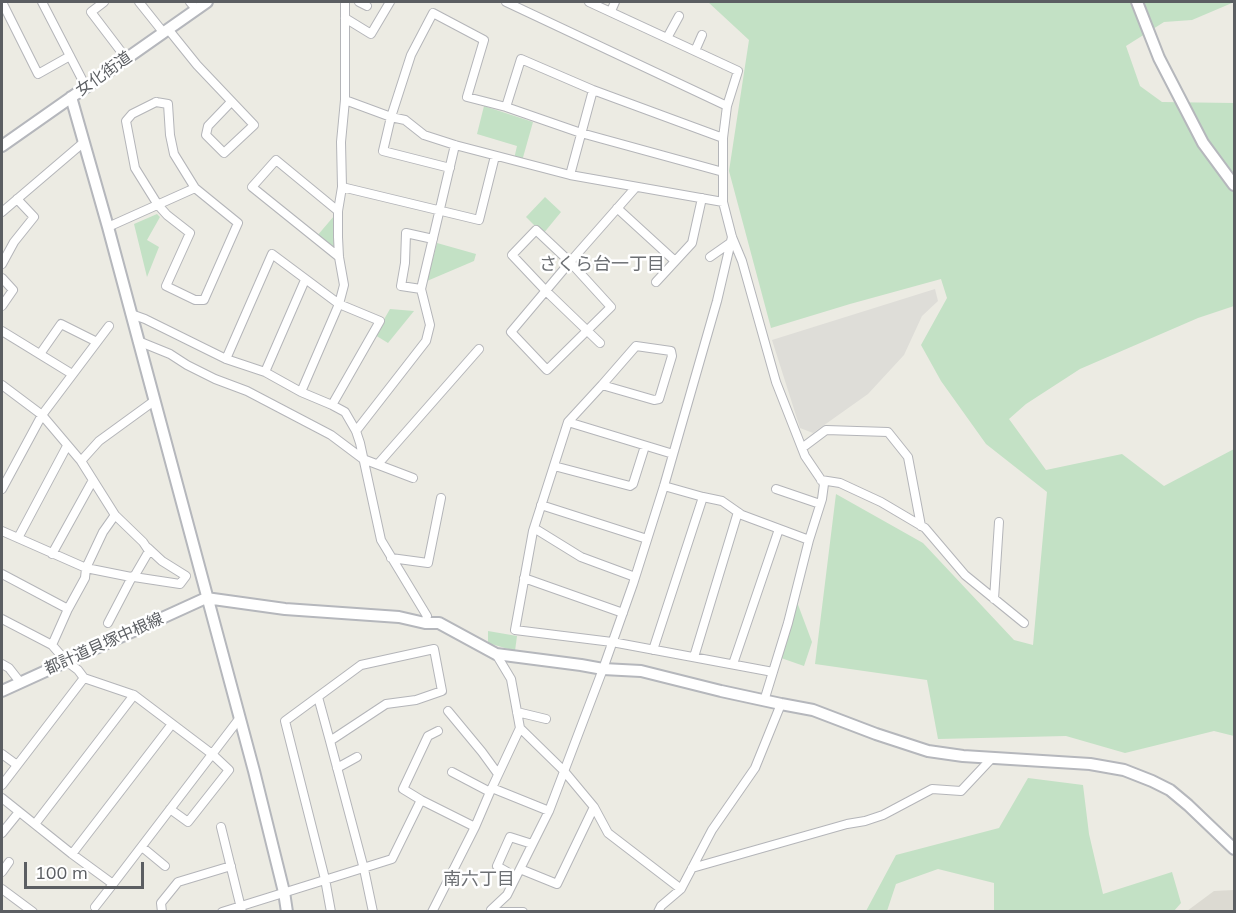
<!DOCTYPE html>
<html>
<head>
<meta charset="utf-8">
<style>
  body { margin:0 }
  #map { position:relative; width:1236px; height:913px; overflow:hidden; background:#ecebe3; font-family:Mulish,sans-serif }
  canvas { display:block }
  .frame { position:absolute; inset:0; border:3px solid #5b5e62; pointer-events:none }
  .scale { position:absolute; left:24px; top:862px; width:120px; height:27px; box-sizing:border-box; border:3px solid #5b5e62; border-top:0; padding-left:8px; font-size:18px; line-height:21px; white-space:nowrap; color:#5b5e62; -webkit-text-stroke:4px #fff; paint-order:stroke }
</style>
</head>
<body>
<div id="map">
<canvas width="1236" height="913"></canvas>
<div class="frame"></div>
<div class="scale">100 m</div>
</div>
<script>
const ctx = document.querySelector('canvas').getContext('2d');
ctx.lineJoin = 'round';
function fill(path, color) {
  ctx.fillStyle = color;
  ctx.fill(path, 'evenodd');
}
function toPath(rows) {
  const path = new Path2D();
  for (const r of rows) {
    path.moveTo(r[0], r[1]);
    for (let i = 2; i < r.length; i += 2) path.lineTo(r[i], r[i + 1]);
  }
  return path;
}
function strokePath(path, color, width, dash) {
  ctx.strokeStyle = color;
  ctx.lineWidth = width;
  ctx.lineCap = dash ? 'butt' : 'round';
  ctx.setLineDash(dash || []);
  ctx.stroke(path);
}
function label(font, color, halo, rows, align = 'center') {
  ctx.font = font + ' Mulish,"Noto Sans JP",sans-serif';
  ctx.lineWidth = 5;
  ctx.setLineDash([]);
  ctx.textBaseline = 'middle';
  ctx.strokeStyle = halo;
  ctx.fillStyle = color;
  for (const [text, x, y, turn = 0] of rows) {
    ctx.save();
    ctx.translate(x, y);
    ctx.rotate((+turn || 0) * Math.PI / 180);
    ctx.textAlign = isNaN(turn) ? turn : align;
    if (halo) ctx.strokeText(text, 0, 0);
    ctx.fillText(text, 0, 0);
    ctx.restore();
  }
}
fill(toPath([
  [935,289,938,301,922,316,904,355,868,394,813,433,800,428,772,340]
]), '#deddd8');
fill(toPath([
  [1234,890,1234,911,1187,911,1214,891]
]), '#dcdad2');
fill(toPath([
  [708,2,1232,2,1232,3,1192,20,1164,22,1126,46,1140,86,1162,102,1234,103,1234,306,1198,318,1080,369,1026,404,1009,419,1046,470,1122,454,1164,486,1234,449,1234,736,1214,731,1125,753,1066,736,938,739,927,680,815,664,836,494,923,543,1014,640,1033,645,1047,492,986,444,941,381,921,345,947,298,941,279,850,304,771,328,729,171,749,40],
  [484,106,533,122,522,161,514,159,517,146,477,134],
  [545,197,561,212,543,234,526,217],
  [157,214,160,217,147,240,159,247,147,277,134,224],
  [334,216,335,246,332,249,317,236],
  [437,243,476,254,474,261,427,281],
  [390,309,414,311,388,343,375,335],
  [797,602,812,642,804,666,781,658],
  [488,631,517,636,515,651,488,643],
  [1028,778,1083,785,1089,834,1103,894,1172,872,1181,903,1174,911,994,911,994,883,938,869,896,884,887,911,866,911,896,855,999,828]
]), '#c3e1c5');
const street = toPath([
  [2,2,38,74,70,56],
  [42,2,86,87],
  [104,2,91,12,126,58],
  [139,2,163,32],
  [190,2,196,9],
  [359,2,367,6],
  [506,2,727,106],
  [589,2,738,71,727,106,723,138,723,202,732,237,742,261,776,382,805,456,824,484,822,499,809,540,788,623,764,701],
  [611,11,615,2],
  [345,18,371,34,390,2],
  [168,29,197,65,254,125,224,153,206,135,208,126,231,102],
  [667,38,679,16],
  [695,51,702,35],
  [345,100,391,117,405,120,424,135,455,145,570,175,723,202],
  [156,102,168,104,170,135,174,154,195,188,238,223,204,300,195,300,166,286,190,233,167,215,158,205,135,168,126,121,132,114,156,102],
  [506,107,521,59,593,90,723,138],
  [450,168,383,151,391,117,411,55,433,13,484,40,467,97,506,107,581,133,723,172],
  [570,175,593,90],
  [342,187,479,220,495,156],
  [617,208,675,261],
  [338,211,276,160,252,187,339,257],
  [2,212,84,142],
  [108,227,195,188],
  [710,257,730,243],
  [570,262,611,307,547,370,511,332,570,262],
  [2,264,14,242,34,217,17,199],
  [2,278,13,290,2,306],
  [656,282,692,243,702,198],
  [421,289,401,286,405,263,406,233,433,239],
  [131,314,145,319,226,359,265,372,301,392,332,405,345,412,356,431,360,443,381,540,427,616,425,623],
  [2,331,72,374],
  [138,341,170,354,187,365,215,379,247,391,331,435,363,459,413,478],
  [600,343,546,291,512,255,536,230,570,262,636,187],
  [40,354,61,324,97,342],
  [226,359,272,254,339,304,380,321,332,405],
  [265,372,305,280],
  [2,385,42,415,81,461,115,515,143,542,149,551,135,575,131,577,86,568,2,531],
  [602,385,654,400,659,399,672,356,671,351,636,346,602,385,568,422,533,531,515,630,612,642,773,672],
  [301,392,339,304,344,285,339,257,338,237,338,211,342,187,341,142,345,100,345,2],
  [568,422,673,454],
  [356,431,426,341,430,325,421,289,455,145],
  [802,448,826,430,888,432,908,457,921,526],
  [81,461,99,441,154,401],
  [378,464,479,349],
  [554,466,630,486,633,484,645,446],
  [821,480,840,483,881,502,925,528,965,575,1024,623],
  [664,486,703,497,722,501,742,515,809,540],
  [2,489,42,415,109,326],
  [776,489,820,504],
  [541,505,647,539],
  [534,528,581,557,635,577],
  [18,538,67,446],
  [52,554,93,480],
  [391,558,428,563,441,498],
  [2,574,68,609],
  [134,577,180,584,186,576,162,561,148,548],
  [524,578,623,613],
  [994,599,999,522],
  [2,619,52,645,66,661,78,670,84,678,134,695,212,754,229,770,188,822,170,809],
  [108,623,132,577],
  [52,645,68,609,85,578,86,568,103,532,115,515],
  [653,650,703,497],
  [694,657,738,512],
  [2,664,9,668,20,682],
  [733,664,779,529],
  [318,697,330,741],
  [448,711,482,752,498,774],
  [517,712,546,719],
  [520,728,564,771,594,807,608,833,681,889],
  [2,754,17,765],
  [337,768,357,757],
  [452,772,490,792],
  [2,785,84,678],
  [492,788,549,811],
  [2,798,72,854,113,884,239,719],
  [421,800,475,827],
  [35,824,134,695],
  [221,827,242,912],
  [2,833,19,812],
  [142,847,165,866],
  [72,854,172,724],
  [692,868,847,824,865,821,883,815,932,789,961,791,992,758],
  [520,869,557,884,594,807],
  [2,872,9,862],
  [516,877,497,866,510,837,532,844],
  [2,889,33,912],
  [95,907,113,884],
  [491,910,507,895,549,811,603,669,633,584,664,486,717,301,732,237],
  [162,912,161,903,178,882,231,866],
  [222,912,392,859,421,800,403,789,428,736,438,731],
  [331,912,325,879,285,721,361,665,434,649,442,691,416,700,386,704,330,741,364,869,373,912],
  [432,912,475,827,490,792,520,728,511,679,496,654],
  [491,912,523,912],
  [658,912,661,906,681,889,712,830,755,768,781,704]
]);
const secondary = toPath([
  [1137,2,1159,58,1203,143,1234,185],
  [71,97,108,227,254,771,284,892,287,912],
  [2,146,207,2],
  [206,598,285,609,399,617,425,623,439,623,496,654,581,665,603,669,641,671,721,691,781,704,813,710,876,734,928,751,963,756,1090,764,1124,770,1152,781,1170,790,1188,805,1234,849],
  [2,691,206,598]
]);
strokePath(street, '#b4b5b9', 10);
strokePath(secondary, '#b5b7bc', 14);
strokePath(street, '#fff', 8);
strokePath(secondary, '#fff', 10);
label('16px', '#5b5e62', '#fff', [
  ["女化街道",104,74,-35],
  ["都計道貝塚中根線",104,644,-24]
]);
label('18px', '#6d7074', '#fff', [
  ["さくら台一丁目",602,265],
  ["南六丁目",479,880]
]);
</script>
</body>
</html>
